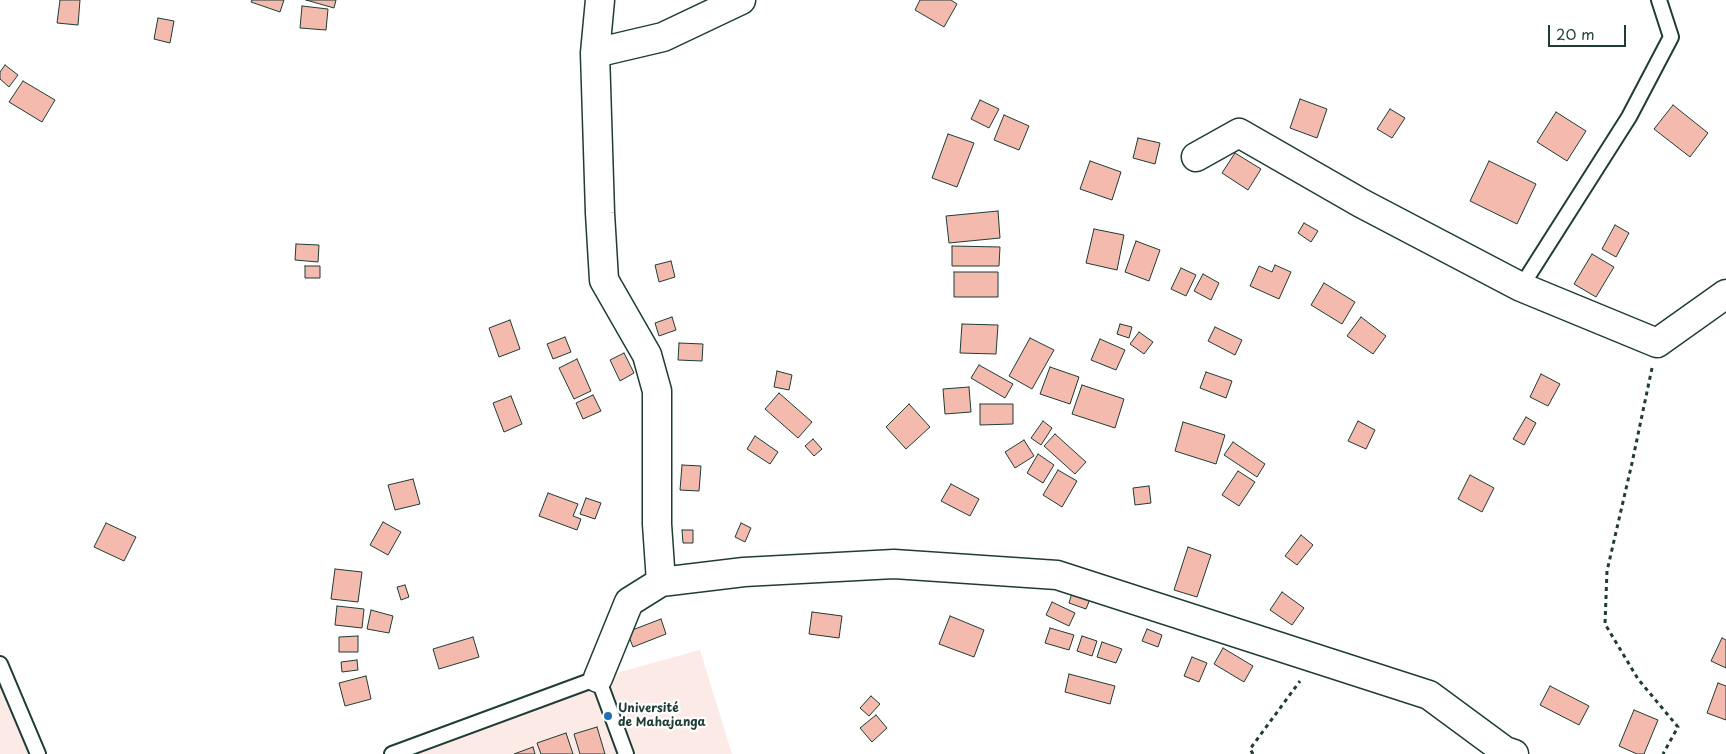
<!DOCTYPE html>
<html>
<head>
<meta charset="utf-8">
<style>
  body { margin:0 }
  #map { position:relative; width:1726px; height:754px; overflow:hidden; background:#fff; font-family:"Playpen Sans",sans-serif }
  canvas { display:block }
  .scale { position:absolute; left:1548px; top:25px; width:78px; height:22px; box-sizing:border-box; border:2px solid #1f3d34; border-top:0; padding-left:6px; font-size:15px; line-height:18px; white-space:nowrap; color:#1f3d34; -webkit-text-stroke:4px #fff; paint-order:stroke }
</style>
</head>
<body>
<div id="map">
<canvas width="1726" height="754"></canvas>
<div class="scale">20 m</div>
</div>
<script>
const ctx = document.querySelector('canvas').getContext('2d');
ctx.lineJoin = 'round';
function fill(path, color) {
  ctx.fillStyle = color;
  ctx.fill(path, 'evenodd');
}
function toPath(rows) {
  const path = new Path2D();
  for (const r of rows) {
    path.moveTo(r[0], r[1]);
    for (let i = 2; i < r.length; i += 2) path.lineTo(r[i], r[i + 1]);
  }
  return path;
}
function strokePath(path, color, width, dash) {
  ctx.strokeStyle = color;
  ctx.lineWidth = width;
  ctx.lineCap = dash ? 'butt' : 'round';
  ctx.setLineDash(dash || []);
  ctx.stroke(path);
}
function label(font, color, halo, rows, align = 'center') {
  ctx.font = font + ' "Playpen Sans",sans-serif';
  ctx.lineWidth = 4.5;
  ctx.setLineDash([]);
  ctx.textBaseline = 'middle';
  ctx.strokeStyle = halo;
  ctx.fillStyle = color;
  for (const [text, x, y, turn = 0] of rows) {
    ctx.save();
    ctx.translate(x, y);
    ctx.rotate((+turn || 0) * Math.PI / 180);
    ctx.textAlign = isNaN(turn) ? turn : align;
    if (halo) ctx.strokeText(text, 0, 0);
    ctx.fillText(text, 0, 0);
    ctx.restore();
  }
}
fill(toPath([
  [700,650,732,754,392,754,598,678],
  [0,664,38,754,0,754]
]), '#fceae7');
const building = toPath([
  [60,0,80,0,78,25,57,23,60,0],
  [252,0,284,0,280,12,251,2,252,0],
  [306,0,336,0,334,8,306,0],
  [920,0,951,0,957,4,944,27,915,10,920,0],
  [302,6,328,9,326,30,300,28,302,6],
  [158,18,174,21,170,43,154,39,158,18],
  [5,65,18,75,9,87,0,79,0,72,5,65],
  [23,81,55,100,42,122,9,102,23,81],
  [1300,99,1327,109,1317,138,1290,128,1300,99],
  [980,100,999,109,989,128,971,119,980,100],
  [1673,105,1708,133,1690,157,1654,129,1673,105],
  [1390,109,1405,118,1392,138,1377,129,1390,109],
  [1556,112,1586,131,1567,161,1537,142,1556,112],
  [1004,115,1029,126,1019,150,994,140,1004,115],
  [948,134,974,143,957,187,932,178,948,134],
  [1138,138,1160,143,1155,164,1133,158,1138,138],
  [1235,153,1261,169,1248,190,1222,173,1235,153],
  [1090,161,1121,172,1112,200,1080,189,1090,161],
  [1489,161,1536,184,1517,224,1470,201,1489,161],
  [998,211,1000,238,949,243,946,216,998,211],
  [1304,223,1318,231,1311,242,1298,233,1304,223],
  [1615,225,1629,233,1616,257,1602,249,1615,225],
  [1094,229,1124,235,1117,270,1086,263,1094,229],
  [1136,241,1160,250,1149,281,1125,272,1136,241],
  [296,244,319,245,318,262,295,260,296,244],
  [952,246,1000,247,999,266,952,266,952,246],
  [1592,254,1614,267,1596,297,1574,284,1592,254],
  [671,261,675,277,659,282,655,265,671,261],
  [1275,265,1291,272,1279,299,1250,286,1259,266,1272,272,1275,265],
  [305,266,320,266,320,278,305,278,305,266],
  [1181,268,1196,275,1186,296,1171,289,1181,268],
  [954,272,998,272,998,297,954,297,954,272],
  [1203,274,1219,283,1211,300,1194,291,1203,274],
  [1324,283,1355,302,1342,324,1311,305,1324,283],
  [672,317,676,330,659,336,655,323,672,317],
  [1361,317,1386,336,1373,354,1347,336,1361,317],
  [510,320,520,349,499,357,489,328,510,320],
  [962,324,998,325,996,354,960,353,962,324],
  [1120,324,1132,327,1129,338,1117,334,1120,324],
  [1215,327,1242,340,1235,355,1208,341,1215,327],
  [1139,332,1153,342,1144,354,1130,344,1139,332],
  [565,337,571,352,553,359,547,344,565,337],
  [1030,338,1054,350,1032,389,1009,376,1030,338],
  [1100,339,1125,350,1116,370,1091,360,1100,339],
  [679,343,703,344,702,361,678,360,679,343],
  [624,353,634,373,620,381,610,360,624,353],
  [577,359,591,391,574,399,559,368,577,359],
  [979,365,1013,384,1005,398,971,378,979,365],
  [1050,367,1079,377,1070,404,1040,394,1050,367],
  [777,371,792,375,789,390,774,387,777,371],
  [1206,372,1232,381,1226,398,1200,388,1206,372],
  [1541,374,1560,384,1548,406,1530,397,1541,374],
  [1082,385,1124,399,1115,428,1072,414,1082,385],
  [969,387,971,412,945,414,943,389,969,387],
  [779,393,812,422,798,438,765,409,779,393],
  [593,395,601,411,583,419,576,403,593,395],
  [511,396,522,424,504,432,493,403,511,396],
  [909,404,930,427,906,449,886,427,909,404],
  [980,404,1013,404,1013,424,980,425,980,404],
  [1526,417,1536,423,1524,445,1513,439,1526,417],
  [1043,421,1052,428,1041,445,1031,438,1043,421],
  [1358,421,1375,430,1366,449,1348,441,1358,421],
  [1183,422,1225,435,1216,464,1175,451,1183,422],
  [1055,434,1086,462,1075,474,1044,446,1055,434],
  [755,436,778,452,770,464,747,449,755,436],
  [813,439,822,449,814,456,805,446,813,439],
  [1024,440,1034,456,1015,468,1005,452,1024,440],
  [1233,442,1265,464,1257,477,1224,455,1233,442],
  [1038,454,1054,465,1043,483,1027,473,1038,454],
  [682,465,701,466,699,491,680,490,682,465],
  [1058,470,1077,481,1062,507,1043,495,1058,470],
  [1238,471,1255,482,1239,506,1222,495,1238,471],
  [1470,475,1494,488,1482,512,1458,499,1470,475],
  [413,479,420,504,395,510,388,485,413,479],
  [951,484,979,499,970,516,941,501,951,484],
  [1149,486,1151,503,1135,505,1133,488,1149,486],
  [548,493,578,504,573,516,581,519,577,530,539,516,548,493],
  [586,498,601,503,595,519,580,514,586,498],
  [383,522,401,532,388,555,370,545,383,522],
  [106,523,136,537,124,561,94,547,106,523],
  [741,523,751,528,745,542,735,537,741,523],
  [682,530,693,530,693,543,683,543,682,530],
  [1301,535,1313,545,1297,565,1285,556,1301,535],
  [1188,547,1211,555,1197,597,1174,590,1188,547],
  [335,569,362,572,358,602,331,599,335,569],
  [405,585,409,597,401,600,397,587,405,585],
  [1282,592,1304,608,1292,625,1270,610,1282,592],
  [1072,593,1090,599,1086,609,1069,603,1072,593],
  [1052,602,1075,613,1069,626,1046,615,1052,602],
  [337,606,364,609,362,628,335,625,337,606],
  [371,610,393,616,389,633,367,629,371,610],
  [812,612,842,616,839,638,809,634,812,612],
  [950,616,984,630,974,657,939,644,950,616],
  [661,619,666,634,633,647,627,632,661,619],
  [1050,628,1074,635,1069,650,1045,643,1050,628],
  [1147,629,1162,635,1158,647,1142,641,1147,629],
  [358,636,358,652,339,652,339,637,358,636],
  [1082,636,1097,641,1092,656,1077,651,1082,636],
  [473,637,479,657,439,669,433,649,473,637],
  [1722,638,1726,640,1726,668,1711,661,1722,638],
  [1102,642,1122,649,1116,663,1097,657,1102,642],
  [1223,648,1253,666,1244,682,1214,664,1223,648],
  [1192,657,1207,663,1199,682,1184,676,1192,657],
  [357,660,358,670,342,672,341,662,357,660],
  [1069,674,1115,686,1110,704,1065,692,1069,674],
  [366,676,371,699,345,706,339,683,366,676],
  [1718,683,1726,686,1726,720,1707,713,1718,683],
  [1550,686,1589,706,1579,725,1540,705,1550,686],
  [871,696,880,704,869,716,860,708,871,696],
  [1634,710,1658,720,1644,754,1637,754,1619,746,1634,710],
  [876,715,887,728,872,742,860,728,876,715],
  [597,727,605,754,580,754,574,734,597,727],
  [566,733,573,754,541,754,537,743,566,733],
  [533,747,535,754,514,754,533,747]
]);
fill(building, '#f4baae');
strokePath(building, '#1f3d34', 1);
const service = toPath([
  [1521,287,1629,117,1671,37,1659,0],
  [0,664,38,754],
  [392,754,598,678,626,754]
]);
const minor = toPath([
  [595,53,663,37,741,0],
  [1196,157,1239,133,1361,203,1521,287,1657,343,1726,294],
  [661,582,744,572,894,564,1057,575,1429,695,1505,751,1514,754],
  [598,678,629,602,661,582,657,524,657,391,647,355,604,280,600,213,595,53,600,0]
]);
strokePath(service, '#1f3d34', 18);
strokePath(minor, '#1f3d34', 31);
strokePath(toPath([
  [1652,368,1632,463,1607,571,1605,624,1638,679,1678,727,1663,754],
  [1253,754,1250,749,1300,681]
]), '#1f3d34', 3, [4, 4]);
strokePath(service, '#fff', 14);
strokePath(minor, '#fff', 28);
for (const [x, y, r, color] of [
  [608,716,5,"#1f6fb2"]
]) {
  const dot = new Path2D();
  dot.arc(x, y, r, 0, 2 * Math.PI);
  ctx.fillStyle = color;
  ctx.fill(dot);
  strokePath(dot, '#fff', 2);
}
label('bold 12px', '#1f3d34', '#fff', [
  ["Université",618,709],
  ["de Mahajanga",618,723]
], 'left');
</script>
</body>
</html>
